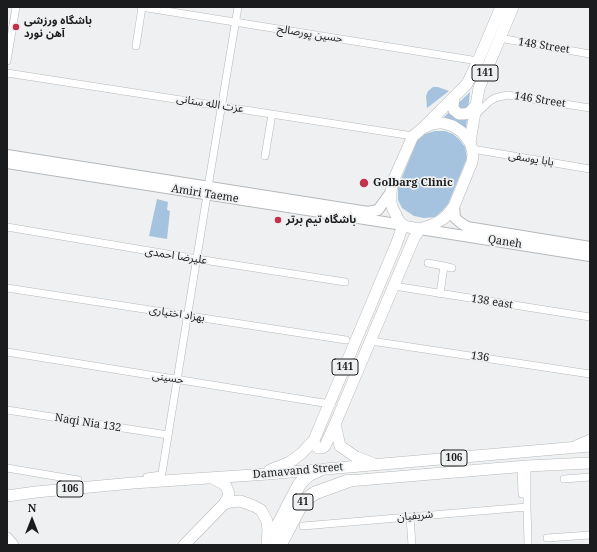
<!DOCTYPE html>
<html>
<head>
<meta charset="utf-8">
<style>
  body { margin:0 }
  #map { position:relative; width:597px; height:552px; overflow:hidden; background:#eef0f2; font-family:"Noto Serif",serif }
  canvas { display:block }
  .frame { position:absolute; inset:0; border:8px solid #1b1c1d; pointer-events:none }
  .north { position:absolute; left:12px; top:500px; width:40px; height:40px; -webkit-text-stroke:3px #eef0f2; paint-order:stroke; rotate:0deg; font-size:11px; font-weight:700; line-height:16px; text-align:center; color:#1b1c1d }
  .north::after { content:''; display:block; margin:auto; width:14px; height:18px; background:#1b1c1d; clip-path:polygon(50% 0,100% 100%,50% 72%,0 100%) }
</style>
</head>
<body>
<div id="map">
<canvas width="597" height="552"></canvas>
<div class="frame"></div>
<div class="north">N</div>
</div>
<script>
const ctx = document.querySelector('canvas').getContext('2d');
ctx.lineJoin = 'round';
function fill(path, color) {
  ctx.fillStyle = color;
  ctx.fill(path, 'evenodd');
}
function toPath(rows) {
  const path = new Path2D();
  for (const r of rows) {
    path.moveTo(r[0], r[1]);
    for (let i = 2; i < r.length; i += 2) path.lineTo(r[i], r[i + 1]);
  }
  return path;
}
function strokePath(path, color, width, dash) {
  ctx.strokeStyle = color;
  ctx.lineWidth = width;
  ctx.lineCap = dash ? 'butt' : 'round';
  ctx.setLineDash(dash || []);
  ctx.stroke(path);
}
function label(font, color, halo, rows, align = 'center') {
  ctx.font = font + ' "Noto Serif","Noto Sans Arabic",serif';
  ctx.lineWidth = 3.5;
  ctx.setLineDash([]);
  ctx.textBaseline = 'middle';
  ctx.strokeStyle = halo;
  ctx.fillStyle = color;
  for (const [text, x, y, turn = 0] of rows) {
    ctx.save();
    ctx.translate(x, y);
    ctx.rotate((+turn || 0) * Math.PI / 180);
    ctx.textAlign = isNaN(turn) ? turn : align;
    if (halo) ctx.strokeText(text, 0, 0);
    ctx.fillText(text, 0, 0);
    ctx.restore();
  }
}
fill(toPath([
  [433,87,438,87,449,91,427,108,426,96,428,91],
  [470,92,466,128,443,118],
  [435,131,445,131,453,134,459,139,465,147,467,158,448,204,442,211,435,217,424,218,414,216,402,208,398,200,398,187,417,141,425,134],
  [157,199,168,202,167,210,170,211,167,239,149,236]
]), '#a5c3de');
const street = toPath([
  [141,7,478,61],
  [499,38,590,54],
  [136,46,142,7],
  [7,61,16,7],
  [7,73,413,136],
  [475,115,490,101,495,98,507,95,590,108],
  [472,149,590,169],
  [265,156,272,114],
  [208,187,238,7],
  [7,227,197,259,345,282],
  [428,263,444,266],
  [394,286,590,317],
  [7,288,346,340],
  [440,294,444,266,452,268],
  [371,341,590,374],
  [7,352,330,404],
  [7,410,168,435],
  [576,444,590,438],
  [521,466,522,494],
  [527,466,527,507,528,545],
  [7,468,78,480],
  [147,477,161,475,162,473,207,195],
  [564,479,590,477],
  [410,517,412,545],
  [303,526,527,507],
  [547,538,590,535]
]);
const secondary = toPath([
  [7,155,368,212,378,210,391,192],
  [7,163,403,225],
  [454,206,455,218,461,223,467,227,590,247],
  [420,229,590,256]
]);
const primary = toPath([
  [454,97,453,106,454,110,459,114,465,114,470,112,476,105],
  [438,123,443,123,453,126,462,132,470,142,472,149,473,154,472,162,454,206,448,214,443,219,432,225,420,229,408,227,403,225,399,221,393,209,391,203,391,192,393,181,413,136,423,128,432,124,438,123],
  [425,126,467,84,478,61,501,7],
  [470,142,479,88,513,7],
  [314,440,315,445,318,448,322,448,325,446,335,424],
  [372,463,356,457,340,446,335,424,414,238,420,229],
  [270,470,290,462,302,453,314,440,396,245,403,225],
  [348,481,527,466,590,463],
  [7,496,36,492,133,483,268,474,590,446],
  [224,504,230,502,240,501,254,506,261,510,267,521,268,530,267,545],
  [7,538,13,545],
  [184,545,224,504,228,497,229,494,226,486,222,483,212,478]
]);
const highway = toPath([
  [268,545,299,485,306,477,310,474,319,470],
  [280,545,302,503,308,498,315,493,348,481]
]);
strokePath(street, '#b6b9bb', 8);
strokePath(secondary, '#b6b9bb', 12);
strokePath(primary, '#b6b9bb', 12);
strokePath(highway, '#b6b9bb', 14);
strokePath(street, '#fff', 7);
strokePath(secondary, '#fff', 10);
strokePath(primary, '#fff', 11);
strokePath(highway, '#fff', 13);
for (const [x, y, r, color] of [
  [16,27,4,"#c2324b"],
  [364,183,5,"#c2324b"],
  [278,220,4,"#c2324b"]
]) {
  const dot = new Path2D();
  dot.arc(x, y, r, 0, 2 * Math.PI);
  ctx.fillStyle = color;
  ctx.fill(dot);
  strokePath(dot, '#eef0f2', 1.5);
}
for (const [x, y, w] of [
  [485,73,26],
  [345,367,26],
  [454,458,26],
  [70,489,26],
  [303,502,20]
]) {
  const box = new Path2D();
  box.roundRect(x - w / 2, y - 8, w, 16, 3);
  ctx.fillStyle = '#eef0f2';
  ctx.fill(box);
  strokePath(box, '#1b1c1d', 1);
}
label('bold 10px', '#1b1c1d', null, [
  ["141",485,73],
  ["141",345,367],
  ["106",454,458],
  ["106",70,489],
  ["41",303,502]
]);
label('bold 11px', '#1b1c1d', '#eef0f2', [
  ["باشگاه ورزشی",24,21],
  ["آهن نورد",24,34],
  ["Golbarg Clinic",373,183],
  ["باشگاه تیم برتر",286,220]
], 'left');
label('11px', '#1b1c1d', '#eef0f2', [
  ["حسین پورصالح",310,34,9],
  ["148 Street",544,46,9],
  ["146 Street",540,100,9],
  ["عزت الله ستانی",210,104,9],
  ["بابا یوسفی",531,159,9],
  ["Amiri Taeme",205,194,9],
  ["Qaneh",505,242,9],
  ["علیرضا احمدی",176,256,9],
  ["138 east",492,302,9],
  ["بهزاد اختیاری",177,314,9],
  ["136",480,357,9],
  ["حسینی",168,378,9],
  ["Naqi Nia 132",88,423,9],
  ["Damavand Street",298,471,-5],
  ["شریفیان",415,516,-5]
]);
</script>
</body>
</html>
